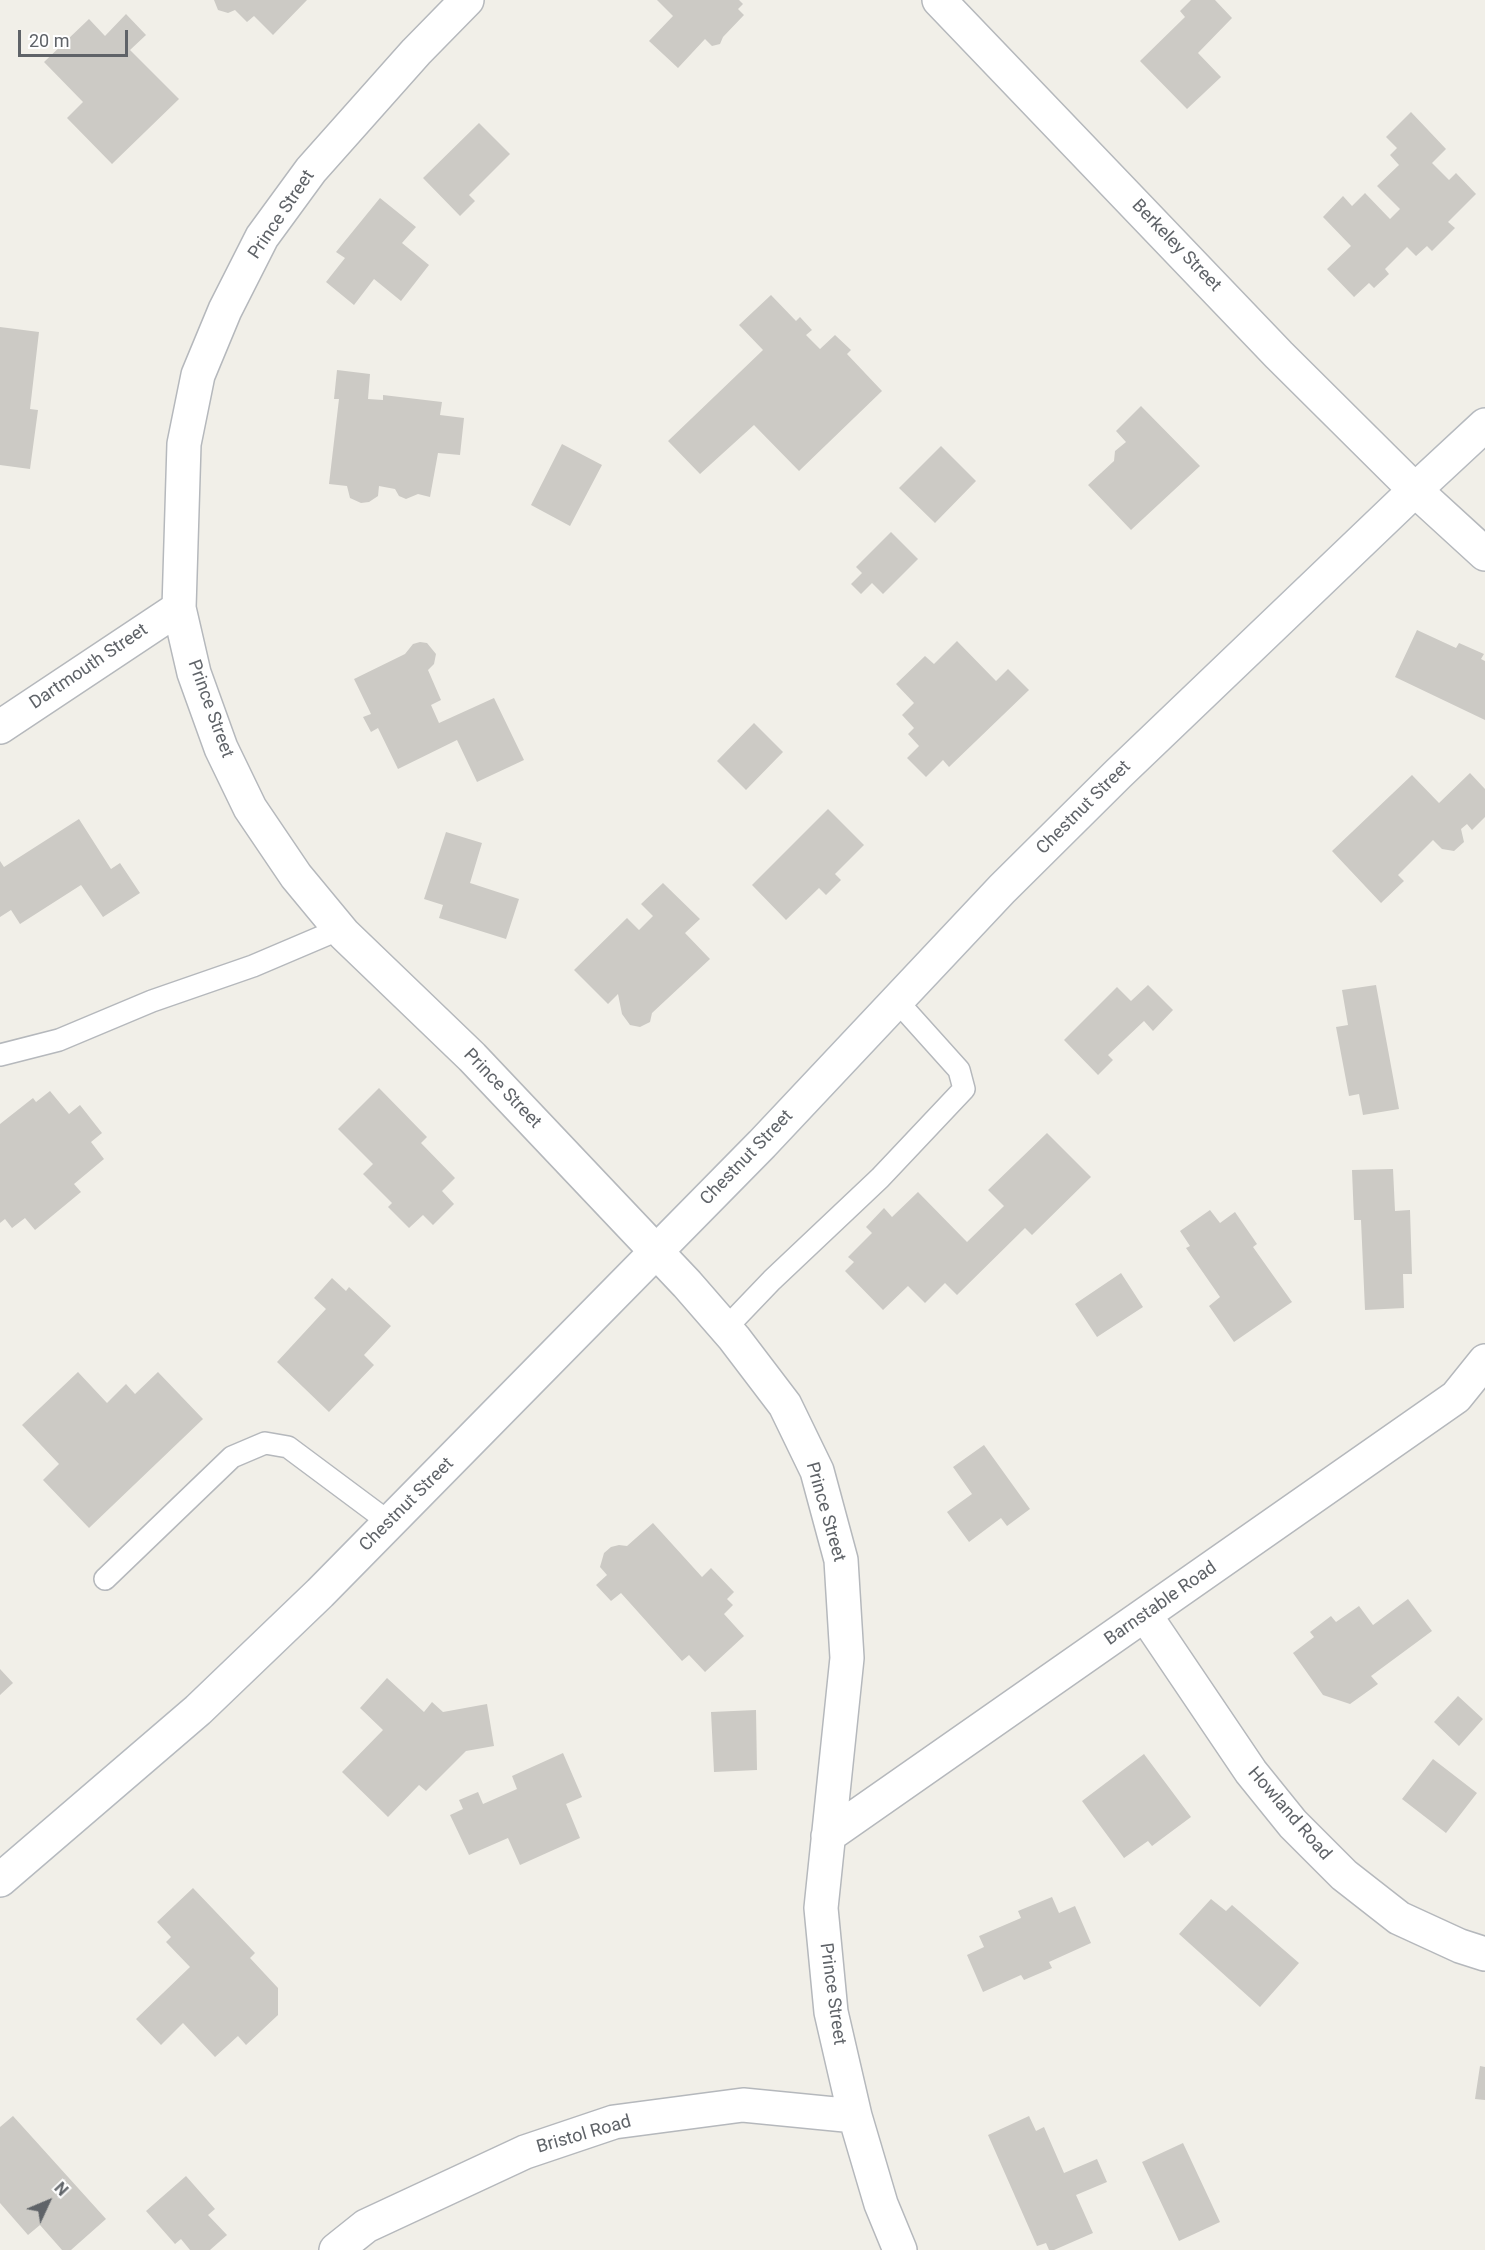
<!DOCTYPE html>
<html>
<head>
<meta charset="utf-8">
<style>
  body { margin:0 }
  #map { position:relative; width:1485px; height:2250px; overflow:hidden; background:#f1efe8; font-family:Roboto,sans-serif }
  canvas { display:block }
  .north { position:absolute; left:18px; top:2172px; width:60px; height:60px; -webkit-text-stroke:4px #fff; paint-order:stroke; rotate:46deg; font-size:16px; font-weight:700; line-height:24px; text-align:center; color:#5f6368 }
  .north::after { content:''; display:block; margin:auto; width:21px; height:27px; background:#5f6368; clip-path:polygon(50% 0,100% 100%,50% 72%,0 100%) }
  .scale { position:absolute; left:18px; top:30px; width:110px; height:27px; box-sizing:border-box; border:3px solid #5f6368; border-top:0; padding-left:8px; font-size:18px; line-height:21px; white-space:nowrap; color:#5f6368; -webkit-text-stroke:4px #fff; paint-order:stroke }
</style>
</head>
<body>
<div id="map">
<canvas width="1485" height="2250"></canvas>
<div class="north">N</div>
<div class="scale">20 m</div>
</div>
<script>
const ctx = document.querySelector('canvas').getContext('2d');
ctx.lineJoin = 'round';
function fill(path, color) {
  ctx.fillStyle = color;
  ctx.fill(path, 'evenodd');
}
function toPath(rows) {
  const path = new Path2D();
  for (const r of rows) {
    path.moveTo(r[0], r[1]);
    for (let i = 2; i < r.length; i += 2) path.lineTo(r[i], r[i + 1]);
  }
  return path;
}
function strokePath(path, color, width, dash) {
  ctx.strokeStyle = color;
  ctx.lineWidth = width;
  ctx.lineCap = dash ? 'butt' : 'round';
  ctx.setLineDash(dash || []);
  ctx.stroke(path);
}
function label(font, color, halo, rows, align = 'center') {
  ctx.font = font + ' Roboto,sans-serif';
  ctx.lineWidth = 5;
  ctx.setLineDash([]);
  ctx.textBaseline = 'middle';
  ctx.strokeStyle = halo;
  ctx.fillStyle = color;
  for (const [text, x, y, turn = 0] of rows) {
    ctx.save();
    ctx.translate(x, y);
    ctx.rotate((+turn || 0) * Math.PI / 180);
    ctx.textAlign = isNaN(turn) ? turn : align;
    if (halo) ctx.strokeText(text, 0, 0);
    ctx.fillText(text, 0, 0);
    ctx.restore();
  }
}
fill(toPath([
  [214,0,307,0,273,35,254,16,247,22,235,10,228,13,218,10],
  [657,0,739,0,743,4,738,9,744,15,723,37,720,44,712,46,705,39,678,68,649,41,673,16],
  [1191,0,1215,0,1232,18,1198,53,1221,77,1187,109,1140,61,1185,17,1180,11],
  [126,14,146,35,130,50,179,99,112,164,67,118,83,102,44,62,89,19,105,36],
  [1411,112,1446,149,1432,163,1449,180,1456,173,1476,194,1448,222,1455,228,1432,251,1427,246,1416,256,1407,247,1385,269,1389,274,1374,288,1369,283,1354,297,1327,269,1351,246,1323,217,1343,196,1352,206,1365,193,1390,219,1400,209,1377,186,1399,165,1390,155,1397,148,1386,137],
  [479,123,510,154,469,195,475,201,460,216,423,178],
  [380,198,416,227,402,243,429,265,401,301,374,279,354,305,326,282,345,258,336,252],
  [771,295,796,321,800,317,812,330,806,335,820,349,835,335,851,350,847,354,882,391,799,471,754,425,700,474,668,441,763,350,739,325],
  [0,327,39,332,30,409,38,410,30,469,0,465],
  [337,370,370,374,368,399,383,400,383,395,442,402,440,415,464,418,460,455,438,453,430,497,418,494,406,499,399,496,395,489,379,486,378,496,369,502,361,503,350,498,347,486,329,484,339,399,334,399],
  [1141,406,1200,466,1131,530,1088,485,1114,461,1115,451,1126,442,1116,431],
  [562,444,602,465,570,526,531,505],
  [941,446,976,481,935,523,899,488],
  [891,532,918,559,883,594,872,583,861,594,851,584,862,573,856,567],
  [1417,630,1456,648,1459,643,1484,654,1481,659,1485,661,1485,720,1395,677],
  [957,641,996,681,1008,669,1029,690,949,767,943,760,926,777,907,758,919,746,908,734,914,728,902,715,914,703,896,684,925,656,934,664],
  [420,642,427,643,436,654,434,664,428,670,441,700,431,705,439,723,494,698,524,760,477,782,457,740,398,769,378,728,371,732,363,717,371,714,354,679,405,654,413,644],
  [754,723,783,752,746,790,717,761],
  [1470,773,1485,789,1485,817,1472,830,1467,824,1461,829,1464,842,1454,851,1442,849,1433,840,1398,875,1404,881,1381,903,1332,851,1412,775,1439,803],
  [828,809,864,845,835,874,841,880,826,895,819,888,786,920,752,885],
  [79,819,111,869,120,863,140,893,103,917,81,885,20,924,11,910,0,917,0,861,4,867],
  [446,832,482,843,470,883,519,899,506,939,439,918,443,905,424,899],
  [663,883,700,919,685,933,710,959,652,1013,650,1022,640,1027,630,1025,622,1014,618,994,608,1004,574,970,627,918,639,930,653,916,641,904],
  [1148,985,1173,1010,1153,1031,1144,1021,1108,1055,1113,1060,1098,1075,1064,1040,1117,987,1131,1001],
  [1376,985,1399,1109,1363,1115,1359,1094,1349,1096,1336,1027,1348,1025,1342,990],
  [379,1088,427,1137,421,1143,455,1178,442,1191,454,1204,433,1225,423,1215,409,1228,388,1207,392,1203,363,1174,373,1164,338,1129],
  [50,1091,69,1114,80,1105,102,1133,91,1142,104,1159,74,1184,81,1192,35,1230,25,1218,12,1228,5,1219,0,1223,0,1124,33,1098,36,1102],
  [1047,1133,1091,1177,1032,1235,1025,1228,957,1295,945,1283,925,1303,908,1286,883,1310,845,1271,854,1262,848,1257,872,1233,866,1227,884,1208,892,1217,918,1192,967,1242,1004,1206,988,1190],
  [1393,1169,1395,1211,1410,1210,1412,1274,1403,1274,1404,1308,1365,1310,1361,1220,1354,1220,1352,1170],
  [1210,1210,1220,1223,1235,1212,1257,1244,1253,1247,1292,1302,1234,1342,1209,1306,1220,1297,1186,1248,1190,1246,1180,1231],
  [1121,1273,1143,1307,1097,1337,1075,1304],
  [332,1278,346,1291,349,1287,391,1326,364,1355,374,1365,329,1412,277,1362,326,1309,314,1298],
  [78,1372,107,1403,126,1384,135,1394,158,1372,203,1419,89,1528,43,1480,59,1464,22,1425],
  [984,1445,1030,1509,1007,1526,1001,1518,969,1542,947,1512,972,1494,953,1467],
  [653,1523,702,1577,711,1568,734,1592,727,1599,733,1605,724,1614,744,1636,705,1672,689,1655,682,1661,621,1593,611,1601,596,1585,607,1575,600,1567,604,1553,611,1547,619,1545,627,1546],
  [1408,1599,1432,1631,1371,1676,1378,1684,1350,1704,1323,1695,1293,1653,1314,1637,1310,1632,1331,1616,1336,1622,1359,1606,1373,1625],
  [0,1669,13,1683,0,1695],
  [387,1678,424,1712,432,1702,443,1712,487,1704,494,1746,466,1751,426,1791,419,1785,388,1817,342,1772,383,1730,360,1708],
  [1458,1696,1483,1719,1459,1746,1434,1722],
  [756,1710,757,1770,714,1772,711,1712],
  [563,1753,582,1797,566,1804,580,1838,520,1865,508,1838,469,1855,450,1815,463,1809,459,1800,478,1792,483,1804,517,1789,512,1776],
  [1144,1754,1191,1817,1152,1846,1148,1841,1124,1858,1082,1801],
  [1433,1759,1477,1793,1446,1833,1402,1799],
  [193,1888,255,1953,250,1958,278,1988,278,2015,246,2045,238,2036,215,2057,183,2023,161,2045,136,2019,190,1967,166,1942,171,1937,157,1922],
  [1052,1897,1059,1913,1075,1906,1091,1943,1049,1962,1052,1968,1024,1980,1021,1975,983,1992,967,1955,984,1947,979,1936,1021,1918,1018,1911],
  [1211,1899,1226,1911,1232,1905,1299,1963,1260,2007,1179,1934],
  [1480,2066,1485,2067,1485,2100,1475,2099],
  [13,2116,106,2219,71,2250,62,2250,40,2225,28,2235,0,2203,0,2127],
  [1029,2116,1036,2131,1044,2127,1064,2173,1097,2159,1107,2182,1076,2195,1093,2233,1054,2250,1049,2250,1046,2243,1037,2246,988,2135],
  [1183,2143,1220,2222,1179,2241,1142,2162],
  [186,2176,215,2209,208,2215,227,2235,210,2250,190,2250,181,2239,175,2244,146,2211]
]), '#cccac5');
const lane = toPath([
  [0,1055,59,1040,152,1001,253,966,340,929],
  [726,1328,772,1280,880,1178,964,1089,959,1070,897,1001],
  [105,1579,232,1457,265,1443,288,1447,390,1523]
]);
const street = toPath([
  [467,0,416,52,311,170,262,237,225,310,198,375,184,444,179,608,194,673,221,748,250,808,296,876,344,934,472,1057,687,1284,734,1338,785,1405,817,1471,841,1560,847,1658,821,1908,831,2012,855,2116,881,2204,900,2250],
  [939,0,1279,355,1415,490,1485,554],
  [0,727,179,608],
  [1145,1615,1251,1772,1293,1824,1344,1875,1399,1918,1460,1946,1485,1954],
  [828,1836,1456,1397,1485,1361],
  [336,2250,366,2226,525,2152,614,2122,743,2105,855,2116]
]);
const secondary = toPath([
  [0,1880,198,1710,320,1593,762,1144,1002,889,1118,774,1415,490,1485,425]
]);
strokePath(lane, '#b5b8bc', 24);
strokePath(street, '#b5b8bc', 36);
strokePath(secondary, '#b6babf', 36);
strokePath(lane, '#fff', 21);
strokePath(street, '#fff', 33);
strokePath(secondary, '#fff', 33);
label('18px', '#5f6368', '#fff', [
  ["Prince Street",282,215,-56],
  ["Berkeley Street",1176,246,46],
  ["Dartmouth Street",89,667,-34],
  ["Prince Street",210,709,70],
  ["Chestnut Street",1084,808,-45],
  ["Prince Street",502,1089,46],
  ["Chestnut Street",747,1158,-46],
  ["Chestnut Street",407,1505,-45],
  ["Prince Street",825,1512,74],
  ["Barnstable Road",1161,1604,-35],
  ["Howland Road",1289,1814,49],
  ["Prince Street",832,1994,82],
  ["Bristol Road",584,2135,-16]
]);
</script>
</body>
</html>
